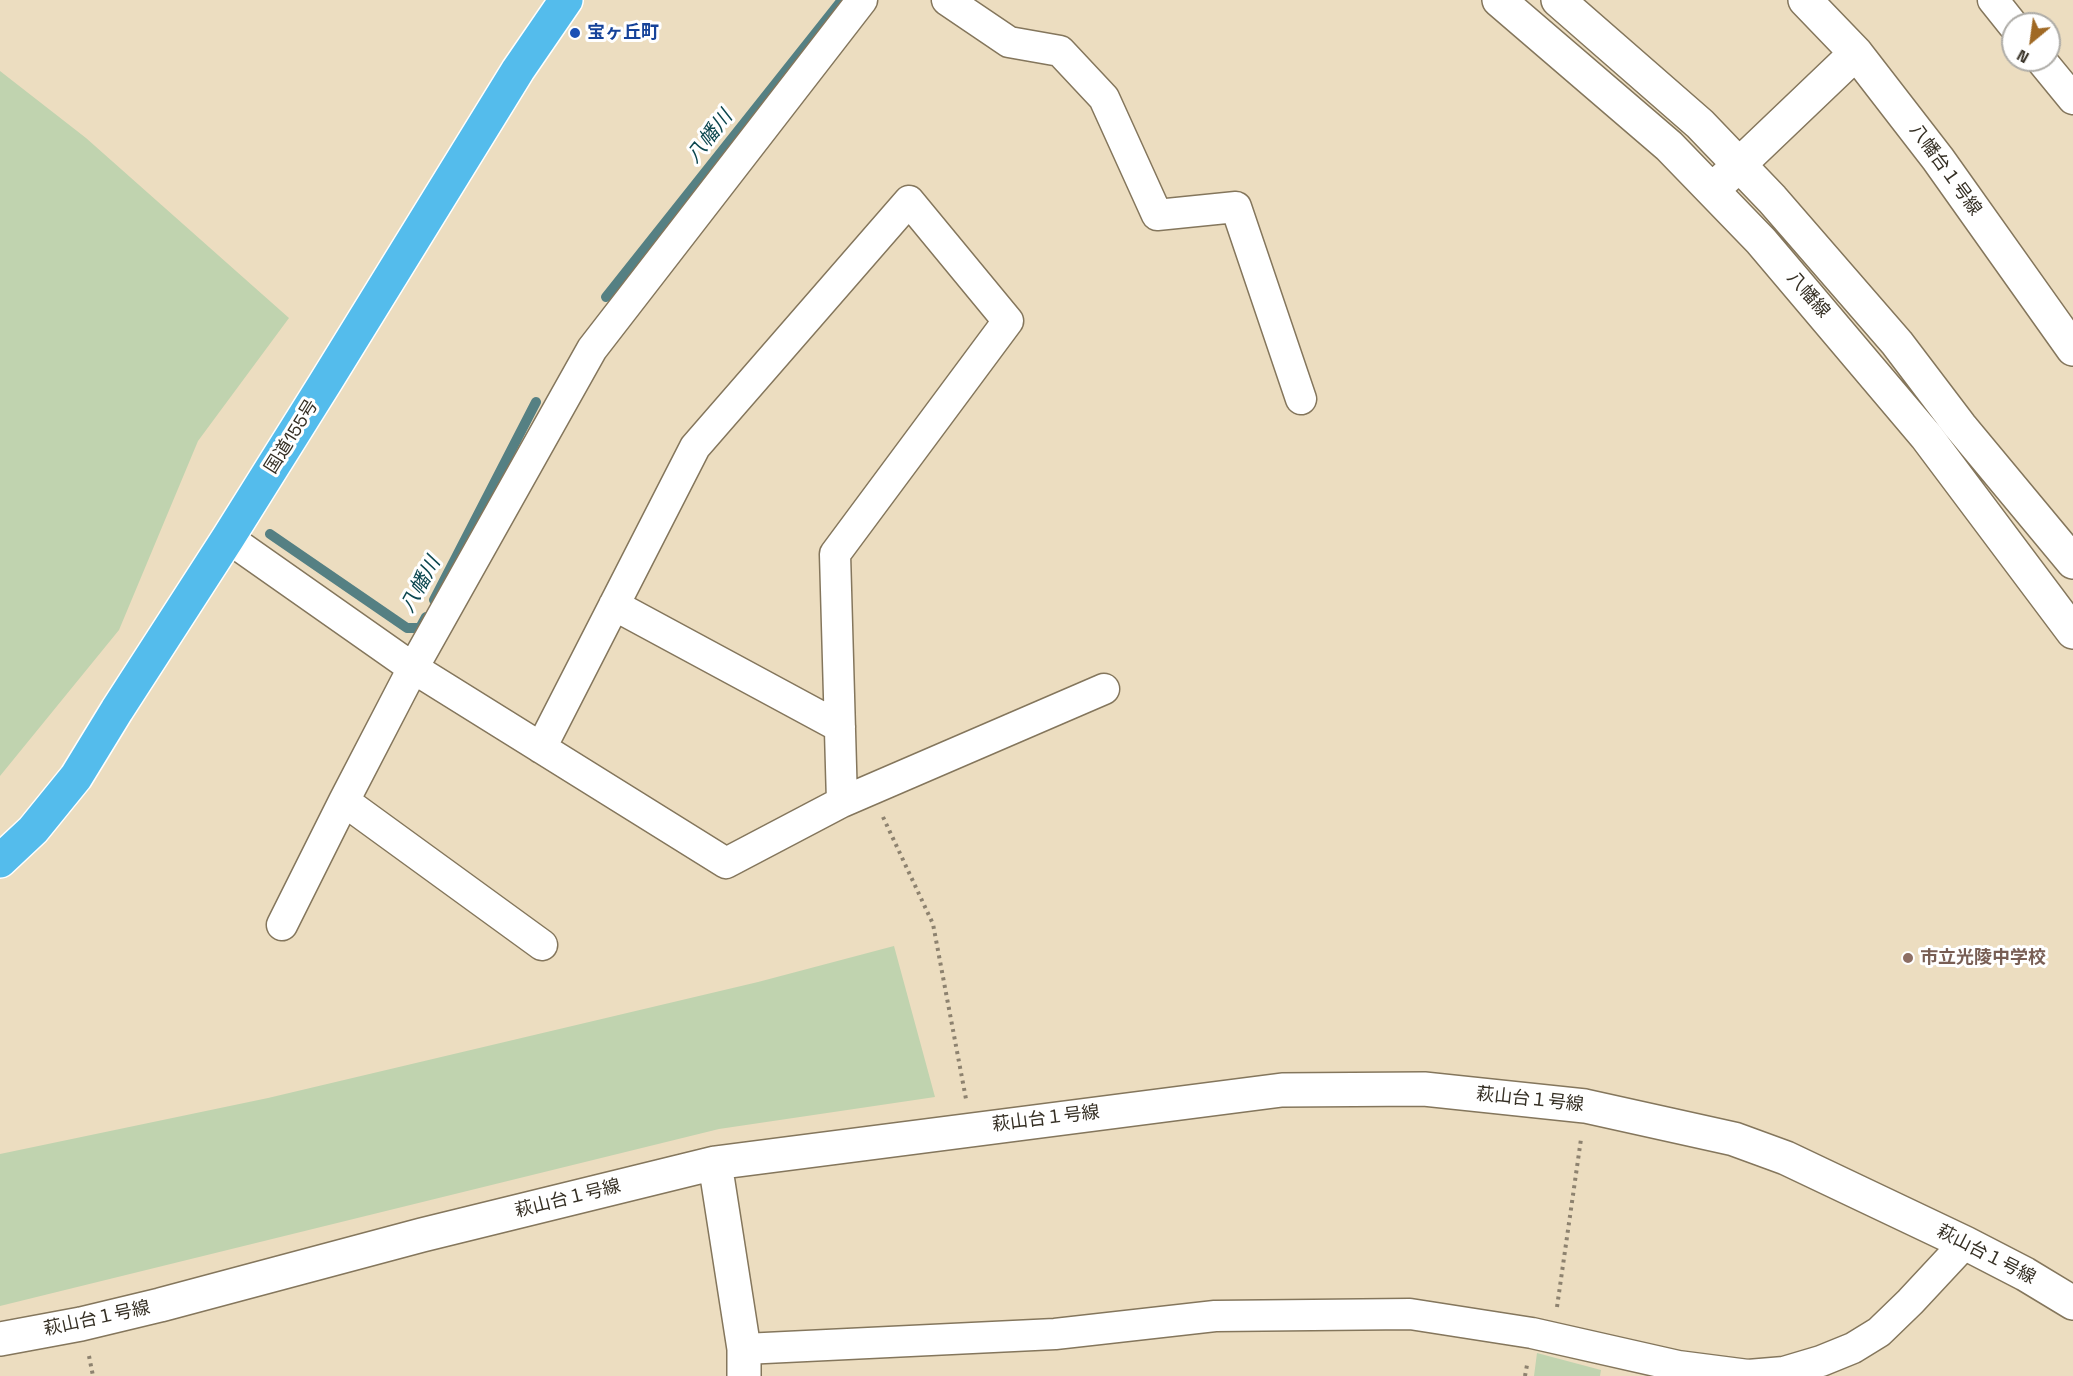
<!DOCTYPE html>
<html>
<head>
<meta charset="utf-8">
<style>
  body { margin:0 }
  #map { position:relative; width:2073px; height:1376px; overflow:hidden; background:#ecddc0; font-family:"Space Grotesk",sans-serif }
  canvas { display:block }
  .north { position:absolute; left:2001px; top:12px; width:60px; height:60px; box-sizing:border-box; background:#fff; border:2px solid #aeaca7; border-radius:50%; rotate:209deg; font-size:16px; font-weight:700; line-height:24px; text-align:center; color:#352f24 }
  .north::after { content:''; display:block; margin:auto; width:21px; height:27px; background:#a06924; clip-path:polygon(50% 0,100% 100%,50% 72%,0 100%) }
</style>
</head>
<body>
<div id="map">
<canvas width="2073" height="1376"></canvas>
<div class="north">N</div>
</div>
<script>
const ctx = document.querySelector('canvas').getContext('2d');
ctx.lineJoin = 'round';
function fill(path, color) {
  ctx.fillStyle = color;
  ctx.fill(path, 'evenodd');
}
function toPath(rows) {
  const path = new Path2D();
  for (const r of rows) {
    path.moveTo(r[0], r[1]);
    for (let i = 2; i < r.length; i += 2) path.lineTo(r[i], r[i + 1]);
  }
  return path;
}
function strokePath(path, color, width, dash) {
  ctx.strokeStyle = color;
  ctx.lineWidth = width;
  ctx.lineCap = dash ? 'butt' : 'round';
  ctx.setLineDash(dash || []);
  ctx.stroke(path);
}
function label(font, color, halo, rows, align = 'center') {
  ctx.font = font + ' "Space Grotesk","Noto Sans JP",sans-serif';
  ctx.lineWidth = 6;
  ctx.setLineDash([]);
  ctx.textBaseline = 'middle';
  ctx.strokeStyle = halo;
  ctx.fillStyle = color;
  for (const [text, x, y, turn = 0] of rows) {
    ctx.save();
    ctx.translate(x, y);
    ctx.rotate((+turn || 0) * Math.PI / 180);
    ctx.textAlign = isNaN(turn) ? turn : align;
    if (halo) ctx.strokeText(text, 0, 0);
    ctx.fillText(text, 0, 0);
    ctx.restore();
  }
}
fill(toPath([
  [0,71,86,138,289,318,198,441,119,630,0,776],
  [894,946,935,1097,719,1129,0,1306,0,1154,268,1098,758,982],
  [1537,1353,1601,1370,1600,1376,1534,1376]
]), '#c0d3af');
strokePath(toPath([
  [606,297,842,0],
  [270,534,407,628,420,628,426,617],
  [434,600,536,402]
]), '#558083', 10);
const minor = toPath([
  [947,0,1009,42,1060,51,1104,98,1157,215,1236,207,1301,399],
  [1993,0,2013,25],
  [2041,60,2073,99],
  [228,538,413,668,726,863,842,802,1104,689],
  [614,605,840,727],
  [541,748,695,447,909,201,1008,321,835,554,842,802],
  [344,801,542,945],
  [282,925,344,801,413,668,592,349,862,0],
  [744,1349,1055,1334,1215,1316,1410,1314,1532,1333,1678,1366,1748,1375,1784,1372,1821,1361,1853,1348,1879,1332,1910,1302,1965,1243]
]);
const tertiary = toPath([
  [1499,0,1669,146,1761,241,1926,436,2073,632],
  [1558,0,1700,124,1772,199,1897,343,1960,426,2073,562],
  [1805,0,1856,53,1938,159,2073,349],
  [1723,180,1856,53],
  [715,1163,744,1349,744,1376],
  [0,1339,81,1324,160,1305,422,1235,715,1163,1282,1090,1424,1089,1585,1106,1734,1139,1786,1158,1965,1243,2025,1274,2073,1303]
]);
const trunk = toPath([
  [0,861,33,830,76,777,117,710,228,538,325,383,518,70,566,0]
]);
strokePath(minor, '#84765c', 33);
strokePath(tertiary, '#84765c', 36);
strokePath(trunk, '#fff', 36);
strokePath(toPath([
  [883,817,933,924,966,1099],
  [1557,1307,1581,1139],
  [89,1356,93,1376],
  [1525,1376,1527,1365]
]), '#8d826f', 4, [3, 4.5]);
strokePath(minor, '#fff', 30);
strokePath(tertiary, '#fff', 33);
strokePath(trunk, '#54bcec', 33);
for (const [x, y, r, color] of [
  [575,33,6,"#1a4fb4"],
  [1908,958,6,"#8d6e63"]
]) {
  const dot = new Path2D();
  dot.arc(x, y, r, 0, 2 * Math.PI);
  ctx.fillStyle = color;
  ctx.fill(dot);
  strokePath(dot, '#fff', 2);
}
label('bold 18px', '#164399', '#fff', [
  ["宝ヶ丘町",587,33]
], 'left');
label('18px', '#352f24', '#fff', [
  ["八幡台１号線",1945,170,54],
  ["八幡線",1808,295,49],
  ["国道155号",292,437,-58],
  ["萩山台１号線",1530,1100,6],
  ["萩山台１号線",1046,1119,-7],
  ["萩山台１号線",568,1199,-14],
  ["萩山台１号線",1986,1255,27],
  ["萩山台１号線",97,1319,-12]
]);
label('bold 18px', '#785e54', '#fff', [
  ["市立光陵中学校",1920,958]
], 'left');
label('italic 20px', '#0b464e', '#fff', [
  ["八幡川",710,137,-52],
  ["八幡川",421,585,-61]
]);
</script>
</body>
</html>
